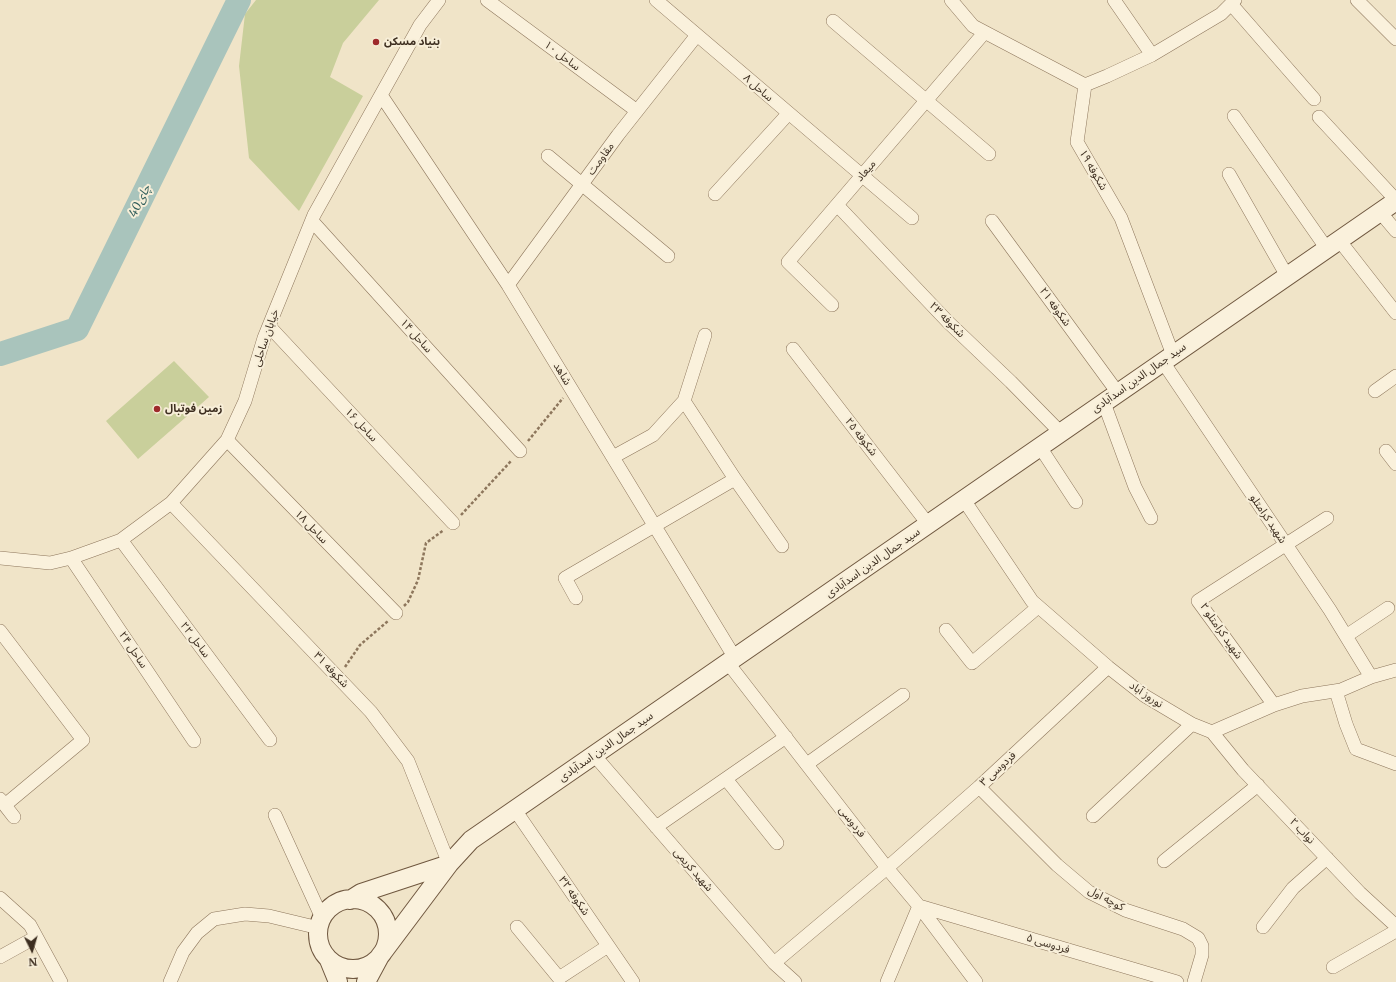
<!DOCTYPE html>
<html>
<head>
<meta charset="utf-8">
<style>
  body { margin:0 }
  #map { position:relative; width:1396px; height:982px; overflow:hidden; background:#f0e4c8; font-family:Merriweather,serif }
  canvas { display:block }
  .north { position:absolute; left:12px; top:930px; width:40px; height:40px; -webkit-text-stroke:3px #f7eed8; paint-order:stroke; rotate:175deg; font-size:11px; font-weight:700; line-height:16px; text-align:center; color:#3d2e20 }
  .north::after { content:''; display:block; margin:auto; width:14px; height:18px; background:#3d2e20; clip-path:polygon(50% 0,100% 100%,50% 72%,0 100%) }
</style>
</head>
<body>
<div id="map">
<canvas width="1396" height="982"></canvas>
<div class="north">N</div>
</div>
<script>
const ctx = document.querySelector('canvas').getContext('2d');
ctx.lineJoin = 'round';
function fill(path, color) {
  ctx.fillStyle = color;
  ctx.fill(path, 'evenodd');
}
function toPath(rows) {
  const path = new Path2D();
  for (const r of rows) {
    if (r.length === 3) {
      path.moveTo(r[0] + r[2], r[1]);
      path.arc(r[0], r[1], r[2], 0, 2 * Math.PI);
      continue;
    }
    path.moveTo(r[0], r[1]);
    for (let i = 2; i < r.length; i += 2) path.lineTo(r[i], r[i + 1]);
  }
  return path;
}
function strokePath(path, color, width, dash) {
  ctx.strokeStyle = color;
  ctx.lineWidth = width;
  ctx.lineCap = dash ? 'butt' : 'round';
  ctx.setLineDash(dash || []);
  ctx.stroke(path);
}
function label(font, color, halo, rows, align = 'center') {
  ctx.font = font + ' Merriweather,"Noto Sans Arabic",serif';
  ctx.lineWidth = 4;
  ctx.setLineDash([]);
  ctx.textBaseline = 'middle';
  ctx.strokeStyle = halo;
  ctx.fillStyle = color;
  for (const [text, x, y, turn = 0] of rows) {
    ctx.save();
    ctx.translate(x, y);
    ctx.rotate((+turn || 0) * Math.PI / 180);
    ctx.textAlign = isNaN(turn) ? turn : align;
    if (halo) ctx.strokeText(text, 0, 0);
    ctx.fillText(text, 0, 0);
    ctx.restore();
  }
}
fill(toPath([
  [256,0,379,0,343,43,330,77,363,96,299,211,249,158,239,66,245,14],
  [174,361,209,397,138,459,106,421]
]), '#c9cf9b');
strokePath(toPath([
  [0,354,77,329,239,0]
]), '#a9c4bc', 24);
const minor = toPath([
  [487,0,637,111],
  [656,0,912,218],
  [951,0,973,26,1085,85,1077,142,1121,218,1173,355],
  [1114,0,1152,55],
  [1357,0,1396,39],
  [1231,4,1314,99],
  [833,21,989,154],
  [1085,85,1107,76,1152,55,1221,14,1235,0],
  [381,95,508,285,735,658],
  [1234,116,1327,249],
  [1319,117,1396,200],
  [548,156,668,256],
  [1229,174,1287,276],
  [715,194,788,114],
  [837,205,948,322,1011,382,1061,433],
  [1380,212,1396,231],
  [312,221,520,451],
  [992,221,1118,393],
  [1339,240,1396,313],
  [508,285,618,135,697,35],
  [832,305,788,262,984,33],
  [269,326,453,523],
  [793,349,928,524],
  [1163,362,1330,610,1371,677],
  [1375,391,1396,376],
  [684,401,735,479,782,546],
  [1104,403,1135,487,1151,518],
  [227,440,396,613],
  [1040,447,1076,502],
  [1386,451,1396,464],
  [613,457,653,435,684,401,705,335],
  [964,500,1032,601,1108,667,1145,696,1192,724,1212,732,1274,705,1302,696,1341,690,1371,677,1396,670],
  [171,503,371,712,408,761,449,864],
  [121,540,270,740],
  [0,558,50,563,71,558,121,540,171,503,227,440,245,401,264,338,314,215,420,25,439,0],
  [71,558,194,741],
  [576,598,565,578,735,479],
  [946,630,972,663,1038,607],
  [0,631,83,740,5,805],
  [1346,636,1388,608],
  [728,663,887,868,919,906,976,982],
  [1336,691,1346,724,1356,749,1396,764],
  [1274,705,1198,601,1327,518],
  [1212,732,1243,770,1360,893,1396,926],
  [594,755,774,963,795,982],
  [807,764,903,695],
  [726,779,777,843],
  [979,787,1057,865,1089,892,1125,910,1183,929,1198,938,1202,946,1202,955,1194,982],
  [0,799,14,817],
  [515,810,633,982],
  [275,815,322,918],
  [1093,816,1192,724],
  [656,827,786,737],
  [1164,861,1258,785],
  [0,898,30,925,61,982],
  [517,927,559,978,608,946],
  [1263,927,1293,888,1327,858],
  [0,957,36,937],
  [774,963,887,868,979,787,1108,667],
  [1333,967,1396,931],
  [170,982,183,952,197,933,214,919,245,914,269,916,319,928],
  [887,982,919,906,1177,982]
]);
const secondary = toPath([
  [353,934,35],
  [350,900,361,893,449,864],
  [329,960,338,982],
  [366,982,380,956,449,864,471,840,1396,201]
]);
strokePath(minor, '#8d765c', 14);
strokePath(secondary, '#6f573f', 20);
strokePath(toPath([
  [528,441,563,398],
  [461,515,512,460],
  [404,606,408,602,418,580,426,543,444,530],
  [345,667,360,645,388,621]
]), '#8d765c', 2.5, [3, 2]);
strokePath(minor, '#faf1dc', 13);
strokePath(secondary, '#faf1dc', 18);
for (const [x, y, r, color] of [
  [376,42,4,"#9e2a2b"],
  [157,409,4,"#9e2a2b"]
]) {
  const dot = new Path2D();
  dot.arc(x, y, r, 0, 2 * Math.PI);
  ctx.fillStyle = color;
  ctx.fill(dot);
  strokePath(dot, '#f7eed8', 1.5);
}
label('bold 11px', '#3d2e20', '#f7eed8', [
  ["بنیاد مسکن",384,42],
  ["زمین فوتبال",165,409]
], 'left');
label('11px', '#3d2e20', '#f7eed8', [
  ["ساحل ۱۰",562,56,37],
  ["ساحل ۸",758,88,41],
  ["مقاومت",601,159,-54],
  ["شکوفه ۱۹",1093,170,60],
  ["میعاد",866,171,-49],
  ["شکوفه ۲۱",1055,307,54],
  ["شکوفه ۲۳",947,320,45],
  ["ساحل ۱۴",416,336,48],
  ["خیابان ساحلی",266,338,-71],
  ["شاهد",562,374,59],
  ["سید جمال الدین اسدآبادی",1139,378,-35],
  ["ساحل ۱۶",361,425,47],
  ["شکوفه ۲۵",861,437,52],
  ["شهید کرامتلو",1268,519,56],
  ["ساحل ۱۸",311,527,46],
  ["سید جمال الدین اسدآبادی",873,563,-35],
  ["شهید کرامتلو ۲",1221,631,55],
  ["ساحل ۲۲",195,640,53],
  ["ساحل ۲۴",133,650,56],
  ["شکوفه ۳۱",331,670,46],
  ["نوروز آباد",1146,695,34],
  ["سید جمال الدین اسدآبادی",606,747,-35],
  ["فردوسی ۳",998,769,-43],
  ["فردوسی",852,822,52],
  ["نواب ۲",1302,831,47],
  ["شهید کریمی",693,870,49],
  ["شکوفه ۳۲",574,896,55],
  ["کوچه اول",1106,899,28],
  ["فردوسی ۵",1048,944,17]
]);
label('italic 12px', '#2f5d5a', '#f7eed8', [
  ["40چای",140,201,-64]
]);
</script>
</body>
</html>
